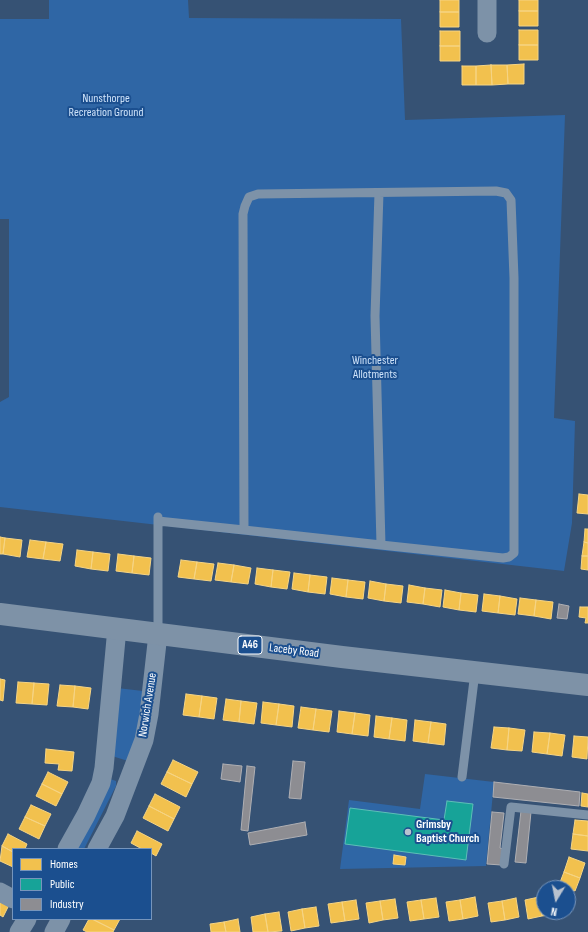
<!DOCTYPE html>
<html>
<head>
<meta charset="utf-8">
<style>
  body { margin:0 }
  #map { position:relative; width:588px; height:932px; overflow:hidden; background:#365274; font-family:"Sofia Sans Condensed",sans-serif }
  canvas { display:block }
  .legend { position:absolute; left:12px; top:848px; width:140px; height:72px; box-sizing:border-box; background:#1b4f8f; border:1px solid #7695bc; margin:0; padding:5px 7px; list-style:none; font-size:12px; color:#fff }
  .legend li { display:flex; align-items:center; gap:8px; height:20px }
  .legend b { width:20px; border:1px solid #7695bc }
  .north { position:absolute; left:536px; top:880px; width:40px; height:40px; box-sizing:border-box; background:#1b4f8f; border:1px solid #7695bc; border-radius:50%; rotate:190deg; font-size:11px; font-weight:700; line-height:16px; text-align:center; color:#fff }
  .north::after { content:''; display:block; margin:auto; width:14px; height:18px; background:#b9c2ce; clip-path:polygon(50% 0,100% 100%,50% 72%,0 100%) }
</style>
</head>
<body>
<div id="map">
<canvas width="588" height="932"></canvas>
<ul class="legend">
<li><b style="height:11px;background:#f2c14e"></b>Homes</li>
<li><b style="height:11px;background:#17a398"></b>Public</li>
<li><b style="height:11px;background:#8d8d92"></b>Industry</li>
</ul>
<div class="north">N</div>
</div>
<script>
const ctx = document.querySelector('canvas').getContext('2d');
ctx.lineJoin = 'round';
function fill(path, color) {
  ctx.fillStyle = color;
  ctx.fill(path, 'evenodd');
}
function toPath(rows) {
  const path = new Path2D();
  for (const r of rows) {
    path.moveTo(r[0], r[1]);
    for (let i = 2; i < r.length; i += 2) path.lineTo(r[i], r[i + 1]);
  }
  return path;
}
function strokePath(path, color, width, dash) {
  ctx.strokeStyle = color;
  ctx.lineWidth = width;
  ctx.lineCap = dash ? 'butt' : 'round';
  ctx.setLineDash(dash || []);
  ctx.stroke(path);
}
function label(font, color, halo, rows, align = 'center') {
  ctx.font = font + ' "Sofia Sans Condensed",sans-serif';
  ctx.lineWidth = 4;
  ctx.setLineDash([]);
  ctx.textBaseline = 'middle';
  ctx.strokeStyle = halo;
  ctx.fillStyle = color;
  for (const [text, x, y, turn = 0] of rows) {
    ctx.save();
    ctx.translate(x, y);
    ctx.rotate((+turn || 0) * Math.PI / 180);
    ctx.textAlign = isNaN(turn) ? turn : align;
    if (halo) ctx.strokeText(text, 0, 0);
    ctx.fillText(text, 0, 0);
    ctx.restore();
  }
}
fill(toPath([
  [49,0,188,0,189,18,401,19,405,120,565,115,554,418,575,421,572,523,564,571,0,507,0,402,9,397,9,219,0,219,0,19,49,19],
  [117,688,143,691,139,727,128,761,112,756],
  [425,774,494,782,486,866,340,869,349,800,420,809],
  [110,779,116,781,116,786,84,849,74,849]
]), '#2f66a5');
const homes = toPath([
  [440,0,459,0,459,12,440,12,440,0],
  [519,0,538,0,538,11,519,11,519,0],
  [519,11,538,11,538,26,519,26,519,11],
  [440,12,459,12,459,27,440,27,440,12],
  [519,30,538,30,538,45,519,45,519,30],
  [440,31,460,31,460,46,440,46,440,31],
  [519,45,538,45,538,60,519,60,519,45],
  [440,46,460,46,460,61,440,61,440,46],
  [524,64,524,84,508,84,507,65,524,64],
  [491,65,507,65,508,84,492,85,491,65],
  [491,65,492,85,476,85,476,66,491,65],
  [462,66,476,66,476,85,462,85,462,66],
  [579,494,588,495,588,514,577,513,579,494],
  [585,529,588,529,588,543,584,542,585,529],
  [0,537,5,538,3,554,0,554,0,537],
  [5,538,22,540,20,557,3,554,5,538],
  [30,540,46,542,43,559,27,557,30,540],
  [46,542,63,544,60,561,43,559,46,542],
  [584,542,588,543,588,556,582,556,584,542],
  [77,550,93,552,91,569,75,566,77,550],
  [93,552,110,554,108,571,91,569,93,552],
  [118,554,134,556,132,573,116,571,118,554],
  [134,556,151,558,149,575,132,573,134,556],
  [582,556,588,556,588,570,581,569,582,556],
  [181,560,197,562,194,579,178,577,181,560],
  [197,562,214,564,211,581,194,579,197,562],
  [218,563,234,565,231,582,215,580,218,563],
  [234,565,251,568,248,584,231,582,234,565],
  [257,568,273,570,271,587,255,584,257,568],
  [273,570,290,572,287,589,271,587,273,570],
  [294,573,310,575,308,592,292,589,294,573],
  [310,575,327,577,325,594,308,592,310,575],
  [332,578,348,580,346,597,330,594,332,578],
  [348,580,365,582,363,599,346,597,348,580],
  [370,581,386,584,384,601,368,598,370,581],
  [386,584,403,586,401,603,384,601,386,584],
  [409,585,425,588,423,604,407,602,409,585],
  [425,588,442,590,440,607,423,604,425,588],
  [445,590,461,593,459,610,443,607,445,590],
  [461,593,478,595,476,612,459,610,461,593],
  [484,594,500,596,498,613,482,611,484,594],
  [500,596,517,599,515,615,498,613,500,596],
  [520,598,536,600,534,616,518,614,520,598],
  [536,600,553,602,551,619,534,616,536,600],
  [580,607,588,607,588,623,585,623,586,618,579,617,580,607],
  [0,679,5,680,3,701,0,700,0,679],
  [18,682,34,683,32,704,16,703,18,682],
  [34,683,49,684,47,705,32,704,34,683],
  [60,685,75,686,73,707,57,706,60,685],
  [75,686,91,688,88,709,73,707,75,686],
  [186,694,202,696,199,717,183,715,186,694],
  [202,696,217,698,214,719,199,717,202,696],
  [226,699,241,701,239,722,223,720,226,699],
  [241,701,257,703,254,724,239,722,241,701],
  [263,702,279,704,276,725,261,723,263,702],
  [279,704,294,706,292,727,276,725,279,704],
  [301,707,316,709,313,730,298,728,301,707],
  [316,709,332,711,329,732,313,730,316,709],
  [339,711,355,713,352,734,337,732,339,711],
  [355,713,370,715,368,736,352,734,355,713],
  [376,716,392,718,389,739,374,737,376,716],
  [392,718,407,720,405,741,389,739,392,718],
  [415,720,431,722,428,743,413,741,415,720],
  [431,722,446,724,444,745,428,743,431,722],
  [494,727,509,728,507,750,491,748,494,727],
  [509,728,525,730,522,751,507,750,509,728],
  [534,732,550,733,547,754,532,752,534,732],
  [550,733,565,735,562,756,547,754,550,733],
  [574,736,588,737,587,759,572,757,574,736],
  [46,749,74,752,72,771,58,770,59,764,45,763,46,749],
  [173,760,198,772,192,784,167,772,173,760],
  [48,772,68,782,62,794,42,784,48,772],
  [167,772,192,784,186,797,161,784,167,772],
  [42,784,62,794,56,806,36,796,42,784],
  [582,793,588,794,588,807,581,806,582,793],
  [155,794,180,807,174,819,149,806,155,794],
  [31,805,51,814,45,826,25,817,31,805],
  [149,806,174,819,168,831,143,818,149,806],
  [25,817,45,826,39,839,19,829,25,817],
  [575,820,588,821,588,836,573,834,575,820],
  [137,831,162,844,156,856,151,853,151,849,142,849,131,843,137,831],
  [8,834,27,844,25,849,13,849,13,852,2,846,8,834],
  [573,834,588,836,588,851,571,849,573,834],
  [2,846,13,852,13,867,0,861,2,846],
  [394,855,406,857,405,865,393,864,394,855],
  [569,857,585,863,580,878,564,872,569,857],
  [564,872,580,878,575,891,559,885,564,872],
  [475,897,478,916,463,919,460,900,475,897],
  [539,897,542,916,528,919,525,900,539,897],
  [539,897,544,897,544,912,557,912,557,914,542,916,539,897],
  [436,898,439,917,424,919,421,900,436,898],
  [516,898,519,917,505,920,502,901,516,898],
  [395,899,398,918,383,920,380,901,395,899],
  [0,900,9,905,3,917,0,915,0,900],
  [356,900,359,919,345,921,342,902,356,900],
  [421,900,424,919,410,921,407,902,421,900],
  [460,900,463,919,449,921,446,902,460,900],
  [380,901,383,920,369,923,366,903,380,901],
  [502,901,505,920,491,922,488,903,502,901],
  [342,902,345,921,331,923,328,904,342,902],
  [316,907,319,926,305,928,302,909,316,907],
  [302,909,305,928,291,931,288,912,302,909],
  [279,912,282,931,268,932,265,914,279,912],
  [265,914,268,932,253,932,251,917,265,914],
  [89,919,92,919,114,930,113,932,87,932,83,930,89,919],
  [92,919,120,919,114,930,92,919],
  [238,919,240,932,226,932,224,922,238,919],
  [224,922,226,932,211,932,210,924,224,922]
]);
fill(homes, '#f2c14e');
strokePath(homes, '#f6d483', 1);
const public = toPath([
  [447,801,473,804,466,860,345,844,350,808,444,820,447,801]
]);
fill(public, '#17a398');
strokePath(public, '#5dbfb7', 1);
const industry = toPath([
  [559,604,569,606,567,619,557,618,559,604],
  [293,761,305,762,301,799,289,798,293,761],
  [223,764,242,766,240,782,221,779,223,764],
  [247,766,255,767,248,831,241,830,247,766],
  [494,782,580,792,579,806,493,797,494,782],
  [521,811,531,812,526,863,515,862,521,811],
  [492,812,504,813,500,848,503,849,501,865,487,864,492,812],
  [305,822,307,835,250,845,248,833,305,822]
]);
fill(industry, '#8d8d92');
strokePath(industry, '#afafb3', 1);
strokePath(toPath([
  [379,193,375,316,381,545],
  [158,517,158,634],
  [158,521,244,530,381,545,503,558,509,557,514,553,514,278,511,200,506,193,496,191,258,194,249,197,245,206,243,214,244,530],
  [462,777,475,672],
  [504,864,511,807,588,815]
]), '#7d92a8', 9);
strokePath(toPath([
  [487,33,487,0],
  [67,849,86,815,101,783,104,768,117,628],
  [97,849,115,816,144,740,149,714,158,634],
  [0,892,13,899],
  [19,932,27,919],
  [54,932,61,919]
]), '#7d92a8', 19);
strokePath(toPath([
  [0,614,342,657,588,685]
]), '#7e92a7', 22);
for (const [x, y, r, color] of [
  [408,832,4,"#b9c2ce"]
]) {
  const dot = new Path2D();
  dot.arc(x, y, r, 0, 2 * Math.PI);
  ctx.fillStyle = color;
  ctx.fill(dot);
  strokePath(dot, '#1b4f8f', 1.5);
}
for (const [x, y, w] of [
  [250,645,24]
]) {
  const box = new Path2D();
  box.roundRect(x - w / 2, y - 9, w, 18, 3);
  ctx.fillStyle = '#1b4f8f';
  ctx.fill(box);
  strokePath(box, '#fff', 1);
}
label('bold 11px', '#fff', null, [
  ["A46",250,645]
]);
label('12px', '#cfe3fa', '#1b4f8f', [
  ["Nunsthorpe",106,99],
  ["Recreation Ground",106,113],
  ["Winchester",375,361],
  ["Allotments",375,375]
]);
label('12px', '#fff', '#1b4f8f', [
  ["Laceby Road",294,651,7],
  ["Norwich Avenue",148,705,-81]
]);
label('bold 12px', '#fff', '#1b4f8f', [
  ["Grimsby",416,825],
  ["Baptist Church",416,839]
], 'left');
</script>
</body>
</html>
